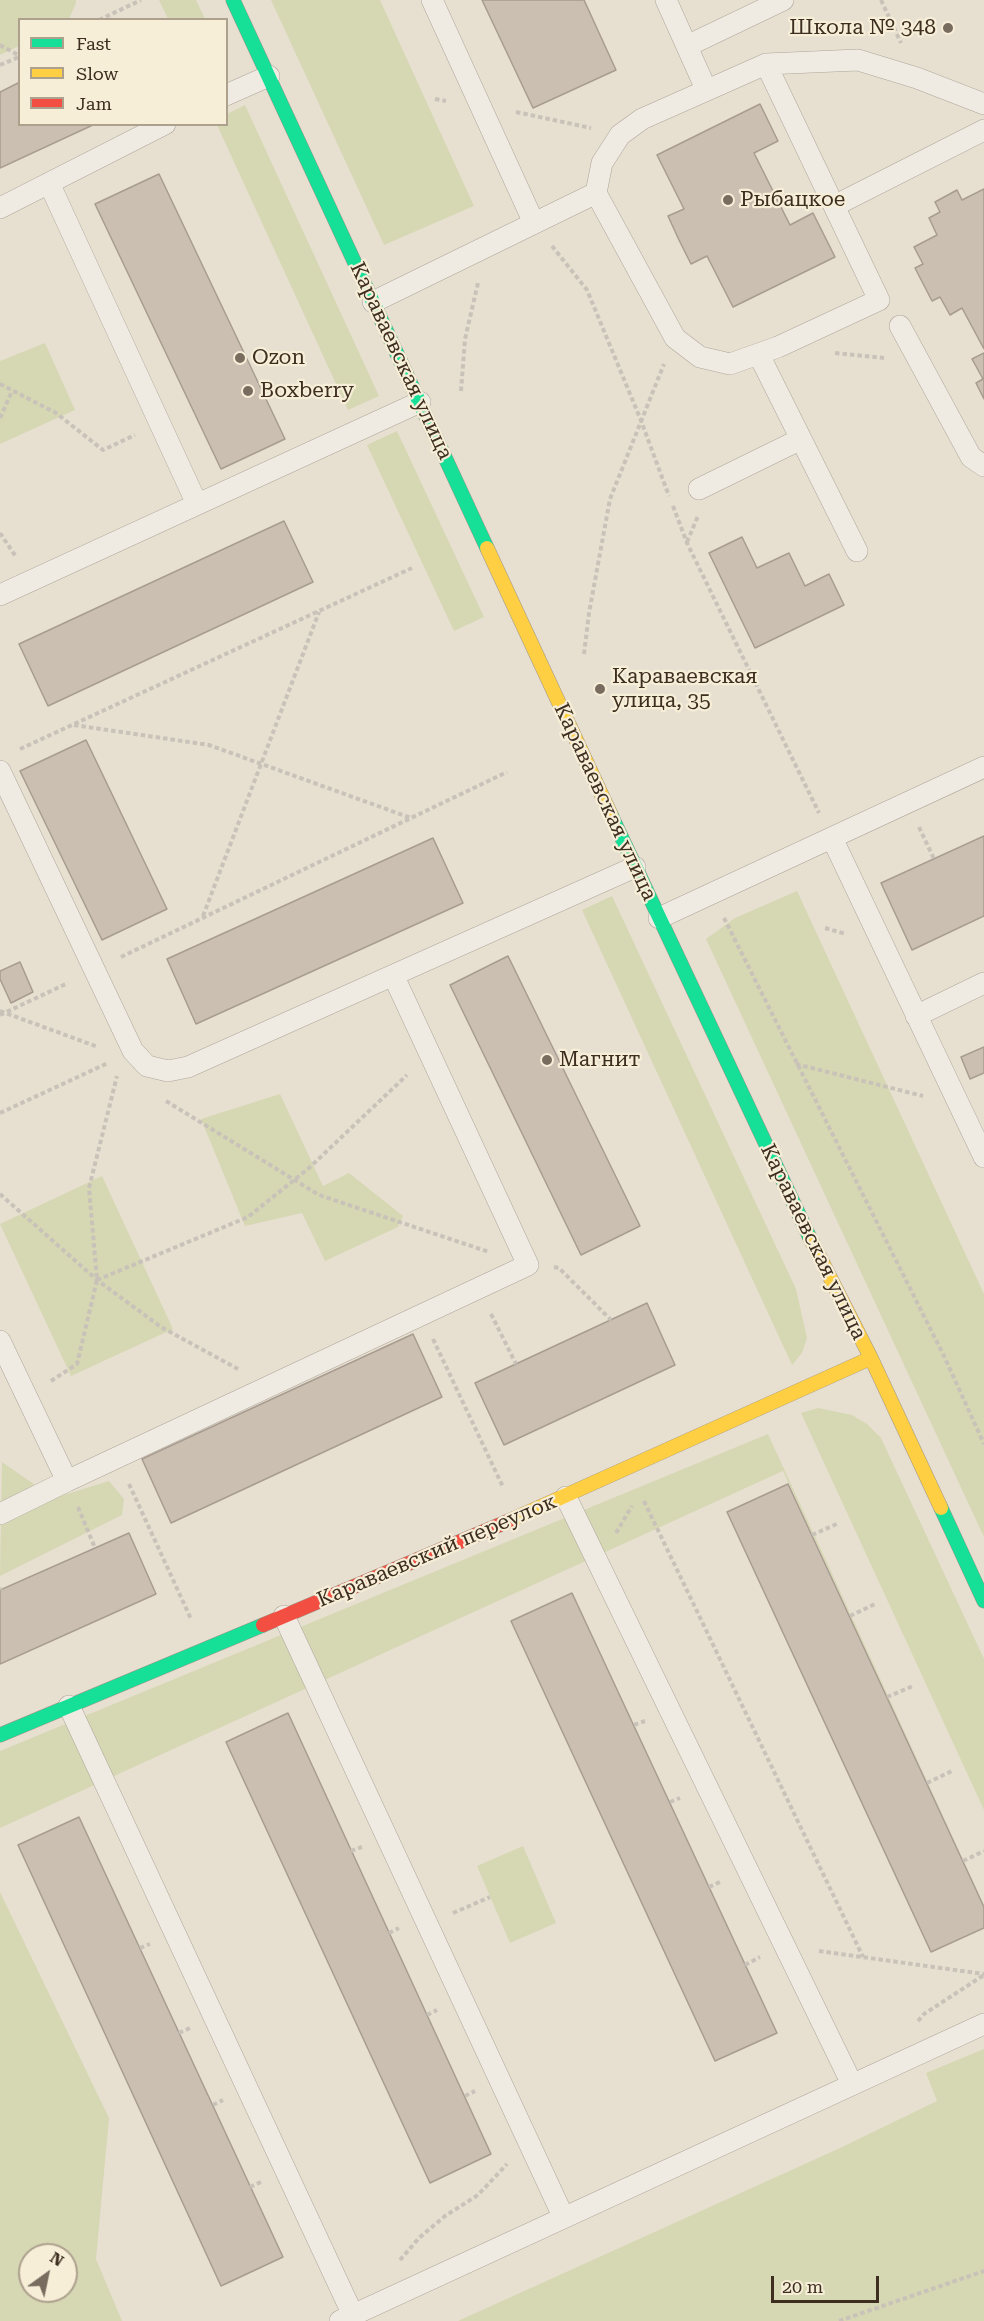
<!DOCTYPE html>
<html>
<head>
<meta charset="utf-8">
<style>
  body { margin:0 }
  #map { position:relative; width:984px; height:2321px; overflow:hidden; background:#e7e0d1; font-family:"Roboto Serif",serif }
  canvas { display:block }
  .legend { position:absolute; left:18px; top:18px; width:210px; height:108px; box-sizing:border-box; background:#f7eed8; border:2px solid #ada18e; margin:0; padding:8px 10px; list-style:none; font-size:18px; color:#3d2e20 }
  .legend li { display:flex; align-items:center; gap:12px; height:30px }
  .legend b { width:30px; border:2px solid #ada18e }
  .north { position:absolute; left:18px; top:2243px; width:60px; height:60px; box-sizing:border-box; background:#f7eed8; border:2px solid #ada18e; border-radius:50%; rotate:33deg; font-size:16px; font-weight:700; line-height:24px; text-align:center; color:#3d2e20 }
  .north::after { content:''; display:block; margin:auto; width:21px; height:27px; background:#786c5e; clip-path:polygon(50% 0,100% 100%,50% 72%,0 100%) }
  .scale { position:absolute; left:771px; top:2276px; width:108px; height:27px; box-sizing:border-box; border:3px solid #3d2e20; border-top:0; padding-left:8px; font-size:18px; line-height:21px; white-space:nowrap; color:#3d2e20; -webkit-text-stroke:4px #f7eed8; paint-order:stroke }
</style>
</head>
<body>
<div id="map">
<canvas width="984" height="2321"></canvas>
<ul class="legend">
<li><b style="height:8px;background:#16e098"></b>Fast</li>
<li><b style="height:8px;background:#ffcf43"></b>Slow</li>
<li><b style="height:8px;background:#f24e42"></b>Jam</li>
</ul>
<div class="north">N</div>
<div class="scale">20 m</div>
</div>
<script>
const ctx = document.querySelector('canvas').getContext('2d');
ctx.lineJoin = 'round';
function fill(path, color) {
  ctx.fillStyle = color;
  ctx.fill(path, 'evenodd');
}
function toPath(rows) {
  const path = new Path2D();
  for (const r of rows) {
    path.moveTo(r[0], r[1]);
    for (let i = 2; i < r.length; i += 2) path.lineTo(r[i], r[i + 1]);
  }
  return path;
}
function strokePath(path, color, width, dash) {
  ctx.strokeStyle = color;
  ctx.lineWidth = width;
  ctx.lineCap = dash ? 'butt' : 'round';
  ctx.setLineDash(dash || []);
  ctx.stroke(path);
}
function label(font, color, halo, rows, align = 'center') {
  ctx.font = font + ' "Roboto Serif",serif';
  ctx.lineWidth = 4.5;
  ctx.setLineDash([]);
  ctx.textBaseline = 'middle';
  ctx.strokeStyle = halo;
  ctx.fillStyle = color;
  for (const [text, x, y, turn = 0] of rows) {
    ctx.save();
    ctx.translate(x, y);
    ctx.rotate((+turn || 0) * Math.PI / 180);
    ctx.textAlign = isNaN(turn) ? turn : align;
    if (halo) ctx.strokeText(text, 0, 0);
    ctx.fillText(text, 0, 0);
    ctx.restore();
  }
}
fill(toPath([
  [0,0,76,0,76,3,69,19,20,20,19,46,0,55],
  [159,0,196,0,205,19,168,19],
  [271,0,380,0,474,206,384,245],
  [245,105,379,396,348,410,217,125,226,124,227,114],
  [45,343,75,410,0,444,0,361],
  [397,431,484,617,454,631,367,445],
  [797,891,984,1294,984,1537,706,939,735,918],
  [612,896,796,1289,807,1338,802,1353,792,1365,582,910],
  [280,1094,323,1186,349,1173,403,1216,398,1227,325,1261,302,1213,245,1226,201,1119],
  [102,1176,173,1329,71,1376,0,1224],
  [818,1408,852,1415,867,1424,881,1438,984,1659,984,1810,801,1413],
  [768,1434,984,1905,783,1471,0,1828,0,1751],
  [2,1462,54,1498,109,1481,124,1499,122,1515,0,1576],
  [523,1846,556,1923,510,1943,477,1866],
  [0,1892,109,2118,96,2259,122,2321,0,2321],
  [30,2255,66,2255,66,2291,30,2291],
  [984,2049,984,2321,458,2321,840,2148,937,2101,926,2073]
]), '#d6d7b3');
const building = toPath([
  [482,0,584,0,616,70,533,108,482,0],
  [20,82,20,124,95,124,0,168,0,92,20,82],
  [760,104,778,141,754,153,790,225,813,213,835,257,733,307,707,256,691,264,679,240,668,216,684,209,657,155,760,104],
  [159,174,285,439,221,469,95,204,159,174],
  [984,189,984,349,962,308,950,315,940,297,932,301,915,268,923,264,914,247,937,235,929,218,940,212,935,202,957,190,962,200,984,189],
  [984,353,984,399,976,383,983,379,972,359,984,353],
  [284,521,313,582,48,706,19,644,284,521],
  [742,537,757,568,789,553,805,586,829,574,844,605,755,648,709,553,742,537],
  [86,740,167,909,102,940,20,771,86,740],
  [984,836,984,916,912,950,881,883,984,836],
  [433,838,463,903,196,1024,167,959,433,838],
  [508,956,640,1226,581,1255,450,985,508,956],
  [20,962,33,992,11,1003,0,979,0,971,20,962],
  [984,1047,984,1073,970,1079,961,1057,984,1047],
  [647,1303,675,1365,504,1445,475,1383,647,1303],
  [413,1334,442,1397,171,1523,142,1459,413,1334],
  [788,1484,984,1907,984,1928,931,1952,727,1512,788,1484],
  [129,1533,156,1594,0,1664,0,1590,129,1533],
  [572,1593,777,2033,715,2061,511,1621,572,1593],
  [288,1713,491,2154,430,2183,226,1742,288,1713],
  [79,1817,283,2257,221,2286,18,1845,79,1817]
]);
fill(building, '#cbbfb2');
strokePath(building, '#a89c90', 1.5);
const lane = toPath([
  [432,0,534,223],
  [666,0,706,89],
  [687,46,783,0],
  [766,64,879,300,778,347,730,364,700,357,675,338,596,193,602,163,620,135,642,119,766,64,858,60,917,78,984,104],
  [226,95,269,76],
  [49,183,197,504],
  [834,206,984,130],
  [0,208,165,124],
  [373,302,596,193],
  [900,326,971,457,984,466],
  [759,355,857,551],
  [699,489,801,439],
  [0,595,420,402],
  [0,771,133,1051,147,1066,168,1071,188,1067,635,867],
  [832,838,984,1157],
  [659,918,984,767],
  [916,1016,984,983],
  [0,1341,67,1481,528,1265,394,977],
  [566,1497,852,2084],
  [0,1514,67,1481],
  [284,1616,563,2216],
  [69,1706,353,2315],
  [340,2321,984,2024]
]);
const fast = toPath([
  [233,0,487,548],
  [611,815,810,1238],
  [941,1508,984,1601],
  [0,1735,263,1625]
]);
const slow = toPath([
  [487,548,611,815],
  [810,1238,871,1358,941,1508],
  [511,1520,871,1358]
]);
const jam = toPath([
  [263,1625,511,1520]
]);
strokePath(lane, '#ada599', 22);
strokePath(fast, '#9c958a', 15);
strokePath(slow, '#9c958a', 15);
strokePath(jam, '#9c958a', 15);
strokePath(toPath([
  [881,0,901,43],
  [99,20,141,0],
  [0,45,20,56],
  [0,65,19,57],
  [435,99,446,101],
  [516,112,591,128],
  [552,246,587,290,640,418,669,496],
  [835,353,884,358],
  [0,384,56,413,103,450,135,435],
  [461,391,465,339,478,283],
  [0,418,12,391],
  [673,506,687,543,819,813],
  [0,533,16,557],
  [687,542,698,516],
  [584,654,589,613,610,499,664,364],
  [74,725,209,745,411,818],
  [20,749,412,568],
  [919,827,934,859],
  [203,916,319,612],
  [724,918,944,1356,984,1444],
  [825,928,846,934],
  [121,957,507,772],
  [0,1011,98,1047],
  [0,1015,68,983],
  [796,1064,923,1096],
  [166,1101,319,1195,489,1252],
  [0,1113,108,1063],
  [0,1194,97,1280,161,1327,238,1369],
  [554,1267,559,1268,611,1320],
  [97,1280,248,1217,309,1168,407,1075],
  [491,1314,516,1364],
  [433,1339,503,1487],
  [51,1381,77,1364,97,1280,89,1188,117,1076],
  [129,1484,191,1619],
  [644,1501,863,1957],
  [78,1507,95,1548],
  [616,1533,632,1506],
  [812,1535,839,1523],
  [0,1588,1,1590],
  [850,1616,875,1604],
  [887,1697,913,1686],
  [634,1725,645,1721],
  [927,1783,952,1771],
  [670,1802,680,1798],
  [351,1851,362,1847],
  [963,1861,984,1851],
  [709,1887,722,1881],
  [453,1913,490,1897],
  [389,1933,399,1928],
  [140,1948,150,1944],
  [819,1951,984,1974],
  [745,1965,760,1957],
  [427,2015,437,2010],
  [918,2021,924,2014,984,1975],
  [179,2033,190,2028],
  [465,2096,475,2091],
  [213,2105,223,2100],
  [250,2187,261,2182],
  [400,2260,419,2238,445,2216,478,2195,507,2164],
  [839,2321,984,2271]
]), '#c8c2b9', 4, [4.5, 3]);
strokePath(lane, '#efebe3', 21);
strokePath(fast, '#16e098', 14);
strokePath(slow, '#ffcf43', 14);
strokePath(jam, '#f24e42', 14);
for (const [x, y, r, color] of [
  [948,28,6,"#786c5e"],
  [728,200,6,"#786c5e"],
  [240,358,6,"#786c5e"],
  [248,391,6,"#786c5e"],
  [600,689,6,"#786c5e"],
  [547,1060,6,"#786c5e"]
]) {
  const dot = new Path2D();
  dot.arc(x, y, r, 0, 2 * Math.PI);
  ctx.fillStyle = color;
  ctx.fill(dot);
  strokePath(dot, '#f7eed8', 2);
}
label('21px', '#3d2e20', '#f7eed8', [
  ["Школа № 348",936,28,"right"],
  ["Рыбацкое",740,200],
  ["Ozon",252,358],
  ["Boxberry",260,391],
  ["Караваевская",612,677],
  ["улица, 35",612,701],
  ["Магнит",559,1060]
], 'left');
label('21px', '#3d2e20', '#f7eed8', [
  ["Караваевская улица",401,361,65],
  ["Караваевская улица",605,802,65],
  ["Караваевская улица",813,1242,64],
  ["Караваевский переулок",437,1551,-23]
]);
</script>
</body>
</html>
